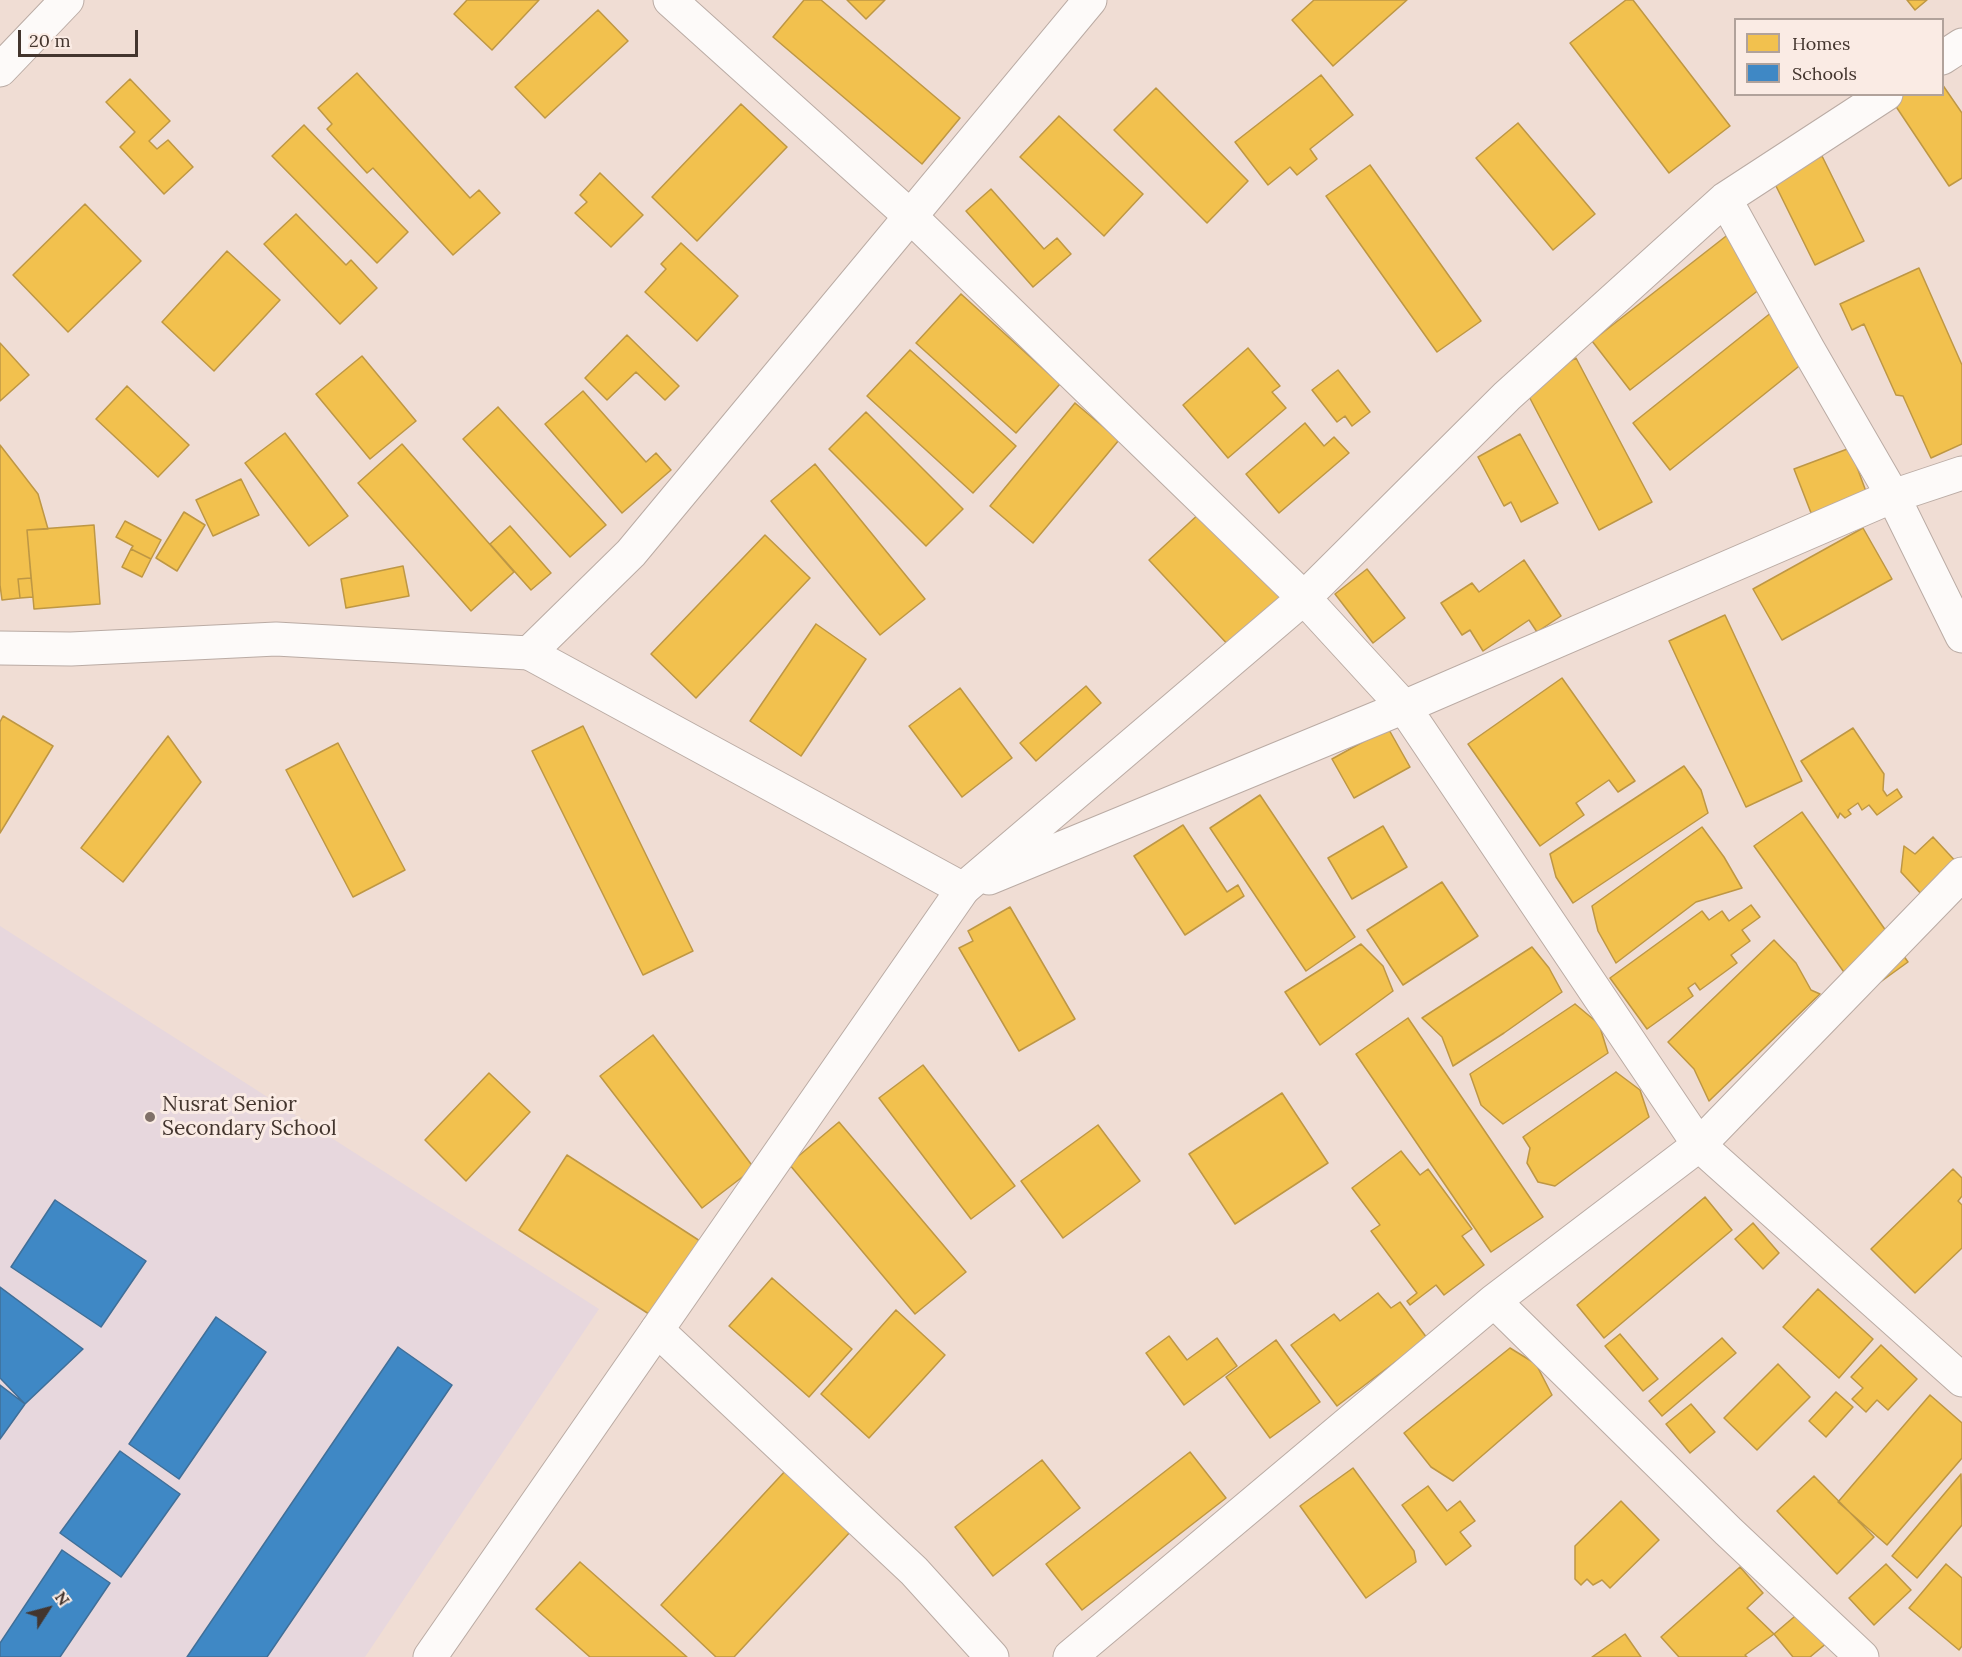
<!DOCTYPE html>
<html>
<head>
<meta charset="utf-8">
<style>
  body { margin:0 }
  #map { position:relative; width:1962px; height:1657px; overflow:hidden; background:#f0ddd4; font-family:Lora,serif }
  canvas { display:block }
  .legend { position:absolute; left:1734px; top:18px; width:210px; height:78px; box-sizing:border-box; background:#faebe4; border:2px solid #b1a29b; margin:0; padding:8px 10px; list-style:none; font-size:18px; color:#43352e }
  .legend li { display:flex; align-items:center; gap:12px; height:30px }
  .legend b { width:30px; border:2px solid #b1a29b }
  .north { position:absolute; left:18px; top:1579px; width:60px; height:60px; -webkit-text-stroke:4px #faebe4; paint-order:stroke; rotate:54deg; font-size:16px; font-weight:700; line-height:24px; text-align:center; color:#43352e }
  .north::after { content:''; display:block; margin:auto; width:21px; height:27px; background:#43352e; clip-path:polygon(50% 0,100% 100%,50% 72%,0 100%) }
  .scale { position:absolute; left:18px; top:30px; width:120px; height:27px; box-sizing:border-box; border:3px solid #43352e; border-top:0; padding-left:8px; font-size:18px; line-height:21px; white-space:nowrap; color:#43352e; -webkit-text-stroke:4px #faebe4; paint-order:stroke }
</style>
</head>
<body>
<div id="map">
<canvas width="1962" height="1657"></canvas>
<ul class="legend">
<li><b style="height:16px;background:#f2c14e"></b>Homes</li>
<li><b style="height:16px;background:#3f88c5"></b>Schools</li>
</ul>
<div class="north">N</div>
<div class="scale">20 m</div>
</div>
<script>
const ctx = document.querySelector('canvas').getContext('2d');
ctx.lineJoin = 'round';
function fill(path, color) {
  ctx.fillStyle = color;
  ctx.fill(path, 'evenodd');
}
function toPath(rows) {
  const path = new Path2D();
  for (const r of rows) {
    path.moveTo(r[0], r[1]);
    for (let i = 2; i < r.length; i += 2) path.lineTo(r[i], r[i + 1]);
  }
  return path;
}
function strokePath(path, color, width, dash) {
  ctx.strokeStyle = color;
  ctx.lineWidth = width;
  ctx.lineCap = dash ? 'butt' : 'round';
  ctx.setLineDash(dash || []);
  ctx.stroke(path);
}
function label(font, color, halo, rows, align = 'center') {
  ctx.font = font + ' Lora,serif';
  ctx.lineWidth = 6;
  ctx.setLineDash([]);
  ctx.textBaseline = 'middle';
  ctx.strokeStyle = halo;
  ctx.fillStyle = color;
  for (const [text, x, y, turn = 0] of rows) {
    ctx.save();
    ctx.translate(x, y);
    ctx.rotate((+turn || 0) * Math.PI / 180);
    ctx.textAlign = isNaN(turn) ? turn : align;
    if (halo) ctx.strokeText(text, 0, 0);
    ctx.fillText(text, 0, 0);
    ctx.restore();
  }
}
fill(toPath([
  [0,926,599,1309,365,1657,0,1657]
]), '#e7d7dd');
const homes = toPath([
  [467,0,539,0,492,50,454,14,467,0],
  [804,0,821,0,960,118,922,164,773,37,804,0],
  [847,0,885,0,866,19,847,0],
  [1314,0,1407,0,1333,66,1292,20,1314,0],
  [1626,0,1633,0,1730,126,1669,173,1570,43,1626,0],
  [1907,0,1927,0,1915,10,1907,0],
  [598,10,628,41,545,118,515,87,598,10],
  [357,73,470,198,479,190,500,213,453,255,373,168,367,173,327,129,332,124,318,108,357,73],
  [1321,75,1353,115,1310,149,1317,159,1297,175,1290,167,1268,185,1235,142,1321,75],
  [130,79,170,121,149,141,157,149,168,140,193,167,164,194,120,147,135,132,106,102,130,79],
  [1942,84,1962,113,1962,178,1949,186,1893,102,1904,94,1942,94,1942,84],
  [1156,88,1248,181,1207,223,1114,130,1156,88],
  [741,104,787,147,697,241,652,197,741,104],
  [1059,116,1143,194,1104,236,1020,157,1059,116],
  [1518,123,1595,214,1553,250,1476,158,1518,123],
  [304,125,408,232,377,263,272,156,304,125],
  [1822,156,1864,241,1815,265,1773,180,1822,156],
  [1370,165,1481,321,1437,352,1326,196,1370,165],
  [600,173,643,215,611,247,575,213,587,202,580,195,600,173],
  [991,189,1044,249,1057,238,1071,254,1033,287,966,211,991,189],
  [85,204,141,261,68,332,13,275,85,204],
  [296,214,346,265,351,260,377,288,340,324,264,244,296,214],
  [1730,233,1769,282,1630,390,1592,341,1730,233],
  [681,243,738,296,697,341,645,292,666,269,661,264,681,243],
  [227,251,280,300,214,371,162,322,227,251],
  [1919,268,1962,365,1962,444,1931,458,1903,396,1896,395,1864,324,1852,330,1840,304,1919,268],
  [961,294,1060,384,1016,433,916,343,961,294],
  [1772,312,1803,363,1670,470,1633,423,1772,312],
  [627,335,679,386,665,400,636,372,607,400,585,378,627,335],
  [0,343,29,375,0,401,0,343],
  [1248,348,1280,386,1272,392,1286,408,1228,458,1183,405,1248,348],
  [910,350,1016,446,973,493,867,396,910,350],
  [362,356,416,421,370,459,316,394,362,356],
  [1576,358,1652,502,1599,530,1523,385,1576,358],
  [1338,370,1370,412,1352,426,1345,416,1337,422,1312,390,1338,370],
  [127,386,189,445,158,477,96,419,127,386],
  [583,391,646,462,656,453,671,470,622,513,545,424,583,391],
  [1075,403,1119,440,1033,543,990,506,1075,403],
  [498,407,606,525,570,557,463,439,498,407],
  [866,412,963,509,926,546,829,449,866,412],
  [1305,423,1324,446,1334,437,1349,453,1279,513,1246,474,1305,423],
  [285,433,348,516,309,546,245,463,285,433],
  [1520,434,1558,503,1521,522,1511,502,1504,506,1478,457,1520,434],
  [402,444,514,572,471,611,358,483,402,444],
  [0,445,38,494,48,529,27,530,31,578,18,579,20,598,2,600,0,585,0,445],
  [1850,448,1868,497,1813,518,1794,469,1850,448],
  [815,464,925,599,880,635,771,501,815,464],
  [241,479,259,515,213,536,196,500,241,479],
  [184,512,205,525,177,571,156,558,184,512],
  [1201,512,1290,606,1231,648,1149,560,1201,512],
  [125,521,161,540,151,559,131,549,133,546,116,537,125,521],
  [94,525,100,604,34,609,27,530,94,525],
  [510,526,551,573,531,590,490,544,510,526],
  [1863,528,1892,579,1782,640,1753,589,1863,528],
  [765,535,810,578,696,698,651,654,765,535],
  [131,549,151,559,142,577,122,567,131,549],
  [1524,560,1561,616,1537,632,1529,620,1483,651,1470,630,1462,635,1441,603,1472,583,1479,592,1524,560],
  [403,566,409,596,346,608,341,579,403,566],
  [1367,569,1405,618,1373,643,1335,594,1367,569],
  [31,578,33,597,20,598,18,579,31,578],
  [1725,615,1802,781,1746,807,1669,641,1725,615],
  [816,624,866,659,801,756,750,721,816,624],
  [1562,678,1635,781,1618,792,1609,780,1576,803,1584,815,1540,846,1468,744,1562,678],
  [1086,686,1101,703,1036,761,1020,743,1086,686],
  [960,688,1012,758,962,797,909,726,960,688],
  [3,716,53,746,0,833,0,722,3,716],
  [583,726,693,951,643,975,532,751,583,726],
  [1388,728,1410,767,1354,798,1332,759,1388,728],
  [1853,728,1884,774,1883,790,1887,796,1897,789,1902,797,1877,815,1869,805,1862,810,1858,803,1848,810,1851,814,1845,818,1840,813,1838,818,1801,761,1853,728],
  [168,736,201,782,123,882,81,848,168,736],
  [338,743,405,870,353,897,286,770,338,743],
  [1684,766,1701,790,1708,813,1573,903,1556,877,1550,854,1684,766],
  [1260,795,1355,937,1306,971,1210,828,1260,795],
  [1802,812,1908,962,1861,996,1754,846,1802,812],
  [1183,825,1227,892,1238,885,1244,896,1185,935,1134,856,1183,825],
  [1383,826,1407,867,1352,899,1328,858,1383,826],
  [1702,827,1724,857,1742,888,1696,902,1616,963,1598,931,1592,906,1702,827],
  [1933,837,1959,865,1924,897,1901,872,1904,846,1915,854,1933,837],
  [1442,882,1478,936,1403,985,1367,930,1442,882],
  [1751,905,1760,917,1742,930,1750,941,1731,955,1737,963,1700,990,1695,983,1688,988,1693,996,1647,1029,1610,978,1702,911,1709,920,1722,911,1729,921,1751,905],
  [1010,907,1075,1019,1019,1051,959,948,973,941,968,931,1010,907],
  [1774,940,1796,963,1811,990,1820,994,1709,1101,1694,1069,1668,1042,1774,940],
  [1361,944,1383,966,1393,991,1320,1045,1285,992,1361,944],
  [1532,947,1549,968,1562,992,1504,1033,1453,1066,1442,1037,1422,1018,1532,947],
  [1575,1004,1599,1024,1608,1053,1503,1124,1481,1105,1470,1074,1575,1004],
  [1408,1018,1543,1217,1491,1252,1356,1054,1408,1018],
  [653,1035,754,1168,702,1208,600,1076,653,1035],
  [923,1065,1015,1186,971,1219,879,1098,923,1065],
  [1616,1072,1640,1090,1649,1117,1555,1186,1538,1182,1527,1163,1530,1148,1523,1137,1616,1072],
  [489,1073,530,1112,466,1181,425,1140,489,1073],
  [1282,1093,1328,1163,1235,1224,1189,1154,1282,1093],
  [839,1122,966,1272,915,1314,789,1164,839,1122],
  [1098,1125,1140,1181,1063,1238,1021,1181,1098,1125],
  [1401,1151,1420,1175,1428,1169,1472,1229,1462,1236,1484,1265,1444,1295,1436,1285,1410,1305,1407,1301,1417,1293,1371,1231,1380,1225,1352,1188,1401,1151],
  [567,1155,700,1241,652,1316,519,1230,567,1155],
  [1953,1169,1962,1178,1962,1196,1958,1201,1962,1205,1962,1248,1915,1293,1871,1249,1953,1169],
  [1705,1197,1732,1230,1604,1338,1577,1305,1705,1197],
  [1753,1223,1779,1253,1763,1269,1735,1239,1753,1223],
  [772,1278,852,1349,809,1397,729,1326,772,1278],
  [1818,1289,1873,1339,1839,1378,1783,1327,1818,1289],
  [1378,1293,1391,1308,1400,1302,1427,1338,1337,1406,1291,1345,1334,1314,1340,1321,1378,1293],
  [896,1310,945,1355,869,1438,821,1394,896,1310],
  [1620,1334,1658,1379,1643,1391,1605,1346,1620,1334],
  [1169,1336,1187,1360,1217,1338,1237,1366,1184,1405,1146,1353,1169,1336],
  [1722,1338,1736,1353,1662,1416,1649,1401,1722,1338],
  [1276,1340,1320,1402,1270,1438,1226,1377,1276,1340],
  [1881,1345,1917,1379,1888,1410,1877,1400,1866,1412,1852,1399,1863,1388,1851,1377,1881,1345],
  [1510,1348,1536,1364,1552,1395,1453,1481,1431,1467,1404,1433,1510,1348],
  [1778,1364,1810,1397,1757,1450,1724,1418,1778,1364],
  [1836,1392,1853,1407,1826,1437,1809,1421,1836,1392],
  [1930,1395,1962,1423,1962,1458,1887,1545,1838,1502,1930,1395],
  [1691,1404,1715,1432,1690,1453,1666,1424,1691,1404],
  [1190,1452,1226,1498,1082,1610,1046,1564,1190,1452],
  [1042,1460,1080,1508,993,1576,955,1527,1042,1460],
  [1353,1468,1414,1551,1416,1562,1366,1598,1300,1506,1353,1468],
  [787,1469,852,1530,734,1657,716,1657,661,1605,787,1469],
  [1961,1474,1962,1525,1917,1578,1892,1556,1961,1474],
  [1814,1476,1874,1537,1837,1574,1777,1511,1814,1476],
  [1428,1486,1447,1511,1460,1501,1475,1521,1460,1532,1471,1546,1446,1565,1402,1505,1428,1486],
  [1621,1501,1659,1540,1610,1588,1602,1580,1593,1585,1587,1579,1581,1585,1575,1579,1575,1546,1621,1501],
  [580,1562,687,1657,590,1657,536,1609,580,1562],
  [1886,1564,1911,1590,1874,1625,1849,1598,1886,1564],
  [1946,1564,1962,1578,1962,1646,1959,1650,1909,1608,1946,1564],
  [1740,1567,1763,1593,1747,1608,1774,1634,1745,1655,1747,1657,1679,1657,1661,1637,1740,1567],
  [1801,1611,1828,1642,1810,1657,1793,1657,1774,1634,1801,1611],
  [1625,1634,1641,1657,1592,1657,1625,1634]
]);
fill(homes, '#f2c14e');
strokePath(homes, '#be9744', 1.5);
const schools = toPath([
  [55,1200,146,1261,101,1327,11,1267,55,1200],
  [0,1287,83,1349,25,1404,0,1378,0,1287],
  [216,1317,266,1352,179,1479,129,1444,216,1317],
  [398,1347,452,1385,267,1657,187,1657,398,1347],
  [0,1385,25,1404,0,1439,0,1385],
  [120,1451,180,1494,121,1577,60,1533,120,1451],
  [62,1550,110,1583,60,1657,0,1657,0,1643,62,1550]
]);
fill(schools, '#3f88c5');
strokePath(schools, '#406f98', 1.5);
const minor = toPath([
  [670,0,910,216,1304,598,1404,707,1699,1145,1962,1380],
  [1942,58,1962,45],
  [0,70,67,0],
  [1725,199,1808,349,1893,496,1962,636],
  [0,648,71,649,276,639,529,653],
  [989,878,1404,707,1893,496,1962,473],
  [963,889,1304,598,1507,396,1725,199,1886,94],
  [1494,1301,1728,1531,1862,1657],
  [657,1330,914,1571,992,1657],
  [1070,1657,1494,1301,1699,1145,1962,874]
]);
const tertiary = toPath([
  [430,1657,963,889,529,653,631,553,1090,0]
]);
strokePath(minor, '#baaba4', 35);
strokePath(tertiary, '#baaba4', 35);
strokePath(minor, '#fdfaf9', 33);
strokePath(tertiary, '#fdfaf9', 33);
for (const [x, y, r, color] of [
  [150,1117,6,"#807068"]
]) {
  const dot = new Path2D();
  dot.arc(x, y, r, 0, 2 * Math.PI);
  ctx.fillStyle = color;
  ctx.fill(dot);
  strokePath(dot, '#faebe4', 2);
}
label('21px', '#43352e', '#faebe4', [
  ["Nusrat Senior",162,1105],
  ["Secondary School",162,1129]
], 'left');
</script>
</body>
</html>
